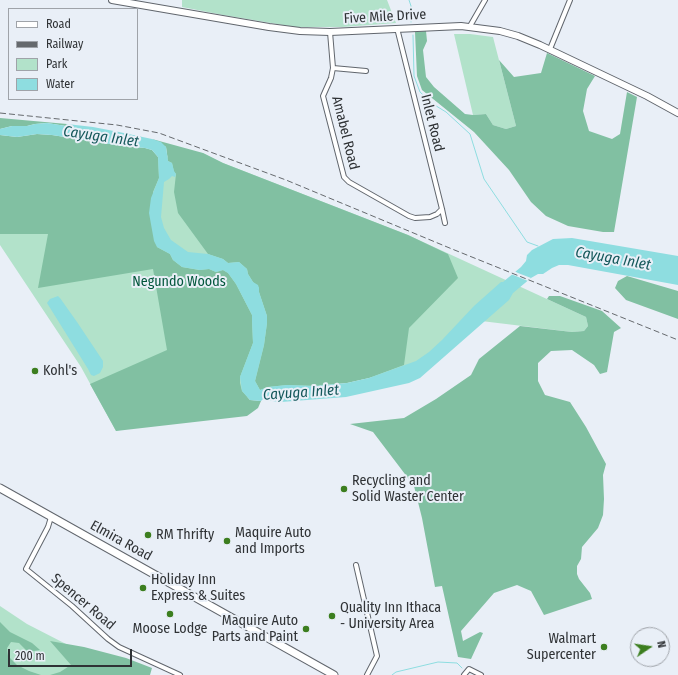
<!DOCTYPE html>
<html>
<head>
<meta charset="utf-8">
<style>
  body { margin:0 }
  #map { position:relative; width:678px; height:675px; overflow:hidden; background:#e9eff7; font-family:"Fira Sans Condensed",sans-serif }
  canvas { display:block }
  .legend { position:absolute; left:8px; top:8px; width:130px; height:92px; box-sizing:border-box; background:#e9eff7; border:1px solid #9fa3a9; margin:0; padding:5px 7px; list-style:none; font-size:12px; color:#2f3235 }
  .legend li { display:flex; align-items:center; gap:8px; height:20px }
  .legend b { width:20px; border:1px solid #9fa3a9 }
  .north { position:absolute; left:630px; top:627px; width:40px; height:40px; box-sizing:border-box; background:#e9eff7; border:1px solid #9fa3a9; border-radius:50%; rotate:77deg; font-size:11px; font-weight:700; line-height:16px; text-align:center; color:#2f3235 }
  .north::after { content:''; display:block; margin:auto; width:14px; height:18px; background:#3c7e1f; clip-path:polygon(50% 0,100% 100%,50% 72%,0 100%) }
  .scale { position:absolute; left:8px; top:649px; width:124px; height:18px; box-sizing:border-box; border:2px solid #2f3235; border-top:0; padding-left:5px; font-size:12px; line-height:14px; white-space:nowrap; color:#2f3235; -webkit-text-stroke:3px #e9eff7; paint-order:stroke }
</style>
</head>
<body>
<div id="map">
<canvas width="678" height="675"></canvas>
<ul class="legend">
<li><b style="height:5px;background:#fff"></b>Road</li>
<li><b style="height:5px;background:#65696d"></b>Railway</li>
<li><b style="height:11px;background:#b2e2ca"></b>Park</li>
<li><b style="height:11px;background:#8edde0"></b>Water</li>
</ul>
<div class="north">N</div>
<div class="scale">200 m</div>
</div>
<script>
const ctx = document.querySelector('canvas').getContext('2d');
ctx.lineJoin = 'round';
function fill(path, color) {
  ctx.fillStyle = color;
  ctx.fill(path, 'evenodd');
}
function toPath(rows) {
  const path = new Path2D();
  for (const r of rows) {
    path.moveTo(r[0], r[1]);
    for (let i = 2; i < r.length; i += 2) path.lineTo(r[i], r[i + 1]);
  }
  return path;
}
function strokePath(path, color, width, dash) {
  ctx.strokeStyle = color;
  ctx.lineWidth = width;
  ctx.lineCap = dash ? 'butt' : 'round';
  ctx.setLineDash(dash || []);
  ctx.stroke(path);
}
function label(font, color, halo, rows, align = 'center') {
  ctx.font = font + ' "Fira Sans Condensed",sans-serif';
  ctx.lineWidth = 4;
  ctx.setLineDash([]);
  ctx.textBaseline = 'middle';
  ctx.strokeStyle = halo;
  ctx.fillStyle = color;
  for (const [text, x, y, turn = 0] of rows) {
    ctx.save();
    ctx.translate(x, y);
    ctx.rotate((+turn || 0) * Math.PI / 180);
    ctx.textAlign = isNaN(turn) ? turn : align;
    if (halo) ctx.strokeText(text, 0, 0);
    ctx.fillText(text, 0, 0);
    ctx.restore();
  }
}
fill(toPath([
  [182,0,387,0,396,23,342,27,295,27,223,15,182,7],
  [454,34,470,34,493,37,516,126,506,129,493,125,486,114,473,115],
  [191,152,203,153,223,163,408,235,586,317,588,326,584,331,572,332,473,320,419,370,253,396,116,431,81,367,0,245,0,196],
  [0,606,27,624,103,663,124,675,0,675]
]), '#b2e2ca');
fill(toPath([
  [426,31,427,41,423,50,426,77,434,87,465,114,473,115,486,114,493,125,506,129,516,126,499,60,514,77,541,73,547,53,595,76,587,89,583,111,589,131,612,139,620,134,627,92,637,97,614,232,603,232,568,226,546,216,531,202,509,170,474,132,422,90,417,76,415,32],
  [0,118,67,124,66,126,47,123,35,124,27,126,12,126,0,129],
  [37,134,52,135,116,145,145,148,152,150,158,157,159,178,153,192,157,247,170,254,173,260,182,267,199,270,209,269,216,272,223,270,228,273,236,284,252,315,252,320,253,343,240,377,240,383,242,391,250,400,261,401,258,408,247,416,116,431,90,384,167,350,153,269,38,288,48,234,0,234,0,135,17,137],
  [152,139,203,153,223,163,408,235,448,254,458,278,409,328,404,365,369,378,347,383,315,386,287,385,268,387,260,390,255,381,264,345,267,323,267,316,259,292,259,288,253,282,248,274,247,269,239,262,228,263,223,259,208,254,178,213,174,192,176,174,174,172,172,163,168,161,166,147],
  [627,276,678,291,678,319,626,300,615,288,618,281],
  [549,296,560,296,602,311,621,328,614,332,607,372,600,374,594,365,572,350,551,351,538,363,538,381,545,395,570,402,586,427,606,464,603,475,604,499,603,515,598,528,582,547,581,559,577,566,577,574,579,579,590,593,592,599,544,615,531,591,517,585,494,593,461,631,463,641,480,632,483,633,471,659,458,657,442,586,435,587,422,518,414,486,373,432,350,424,404,418,436,399,471,375,479,359,520,326,572,332,584,331,588,326,586,317,547,299],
  [0,622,10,632,32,643,40,650,34,651,26,650,19,643,11,642,7,648,8,656,17,665,29,671,41,675,0,675],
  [50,641,84,647,126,658,152,668,150,675,50,675,60,672,71,665]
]), '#81c0a2');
fill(toPath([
  [47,123,66,126,67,124,93,127,119,132,152,139,161,142,166,147,168,161,172,163,174,171,176,174,175,177,172,176,169,179,164,182,161,217,164,228,171,240,188,252,208,254,223,259,228,263,239,262,247,269,248,274,253,282,258,285,259,288,259,292,267,316,267,323,264,345,255,381,260,390,268,387,287,385,315,386,347,383,369,378,416,361,429,352,442,340,474,306,501,282,503,282,521,267,526,261,527,255,532,250,553,239,572,238,678,256,678,285,568,265,559,265,552,268,543,274,538,274,531,278,513,293,509,300,420,378,409,383,346,397,281,402,272,401,264,398,261,401,250,400,242,391,240,377,253,343,252,320,252,315,236,284,228,273,223,270,216,272,209,269,200,270,182,267,173,260,170,254,157,247,154,241,149,213,151,198,159,178,158,157,152,150,145,148,116,145,52,135,37,134,17,137,0,135,0,129,12,126,27,126,35,124],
  [58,296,60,298,77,322,103,361,103,367,100,373,94,376,91,375,88,369,47,303,50,299]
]), '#8edde0');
fill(toPath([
  [514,271,518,273,531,278,528,281,511,274]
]), '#e9eff7');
strokePath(toPath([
  [409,0,411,6,411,22],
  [413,35,414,76,420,92,433,104,446,112,470,134,484,179,527,242,538,246],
  [392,675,396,672,438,662,457,663,462,668]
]), '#8edde0', 1);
const minor = toPath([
  [470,26,485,0],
  [397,28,442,209,445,223],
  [330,32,333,68,331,78,323,96,344,177,349,182,409,216,415,218,430,217,437,214,442,209],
  [550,49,570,0],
  [333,68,366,71],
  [51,517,48,527,26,569,72,606,108,639,119,647,180,675],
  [356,565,377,656,367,675],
  [464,675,469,669,481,675]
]);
const primary = toPath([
  [112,0,269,27,300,31,330,32,461,26,500,31,518,36,540,45,647,96,678,113]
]);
const trunk = toPath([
  [0,488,334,675]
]);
strokePath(minor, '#61666d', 6);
strokePath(primary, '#61666d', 8);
strokePath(trunk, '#61666d', 9);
strokePath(minor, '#fff', 4);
strokePath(primary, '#fff', 6);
strokePath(trunk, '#fff', 7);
strokePath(toPath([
  [0,113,117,125,159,133,286,180,452,249,678,340]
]), '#65696d', 1, [6, 3]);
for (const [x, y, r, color] of [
  [35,371,4,"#3c7e1f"],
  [344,489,4,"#3c7e1f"],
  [148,535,4,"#3c7e1f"],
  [227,541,4,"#3c7e1f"],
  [143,588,4,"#3c7e1f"],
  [170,614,4,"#3c7e1f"],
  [332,616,4,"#3c7e1f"],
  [306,629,4,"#3c7e1f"],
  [604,647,4,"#3c7e1f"]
]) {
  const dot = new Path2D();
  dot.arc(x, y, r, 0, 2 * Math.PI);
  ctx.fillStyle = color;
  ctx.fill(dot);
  strokePath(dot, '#e9eff7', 1.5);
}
label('14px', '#2f3235', '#e9eff7', [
  ["Five Mile Drive",385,17,-3],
  ["Inlet Road",432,123,76],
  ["Amabel Road",345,133,76],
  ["Elmira Road",121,541,29],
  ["Spencer Road",83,602,40]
]);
label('14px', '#00563b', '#e9eff7', [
  ["Negundo Woods",179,282]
]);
label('14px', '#2f3235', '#e9eff7', [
  ["Kohl's",43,371],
  ["Recycling and",352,481],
  ["Solid Waster Center",352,497],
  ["Maquire Auto",235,533],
  ["and Imports",235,549],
  ["RM Thrifty",156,535],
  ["Holiday Inn",151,580],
  ["Express & Suites",151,596],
  ["Quality Inn Ithaca",340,608],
  ["- University Area",340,624],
  ["Maquire Auto",298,621,"right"],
  ["Parts and Paint",298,637,"right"],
  ["Moose Lodge",170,629,"center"],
  ["Walmart",596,639,"right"],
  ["Supercenter",596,655,"right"]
], 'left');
label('italic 15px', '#15585b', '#e9eff7', [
  ["Cayuga Inlet",101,137,8],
  ["Cayuga Inlet",613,259,10],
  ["Cayuga Inlet",301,393,-4]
]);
</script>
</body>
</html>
